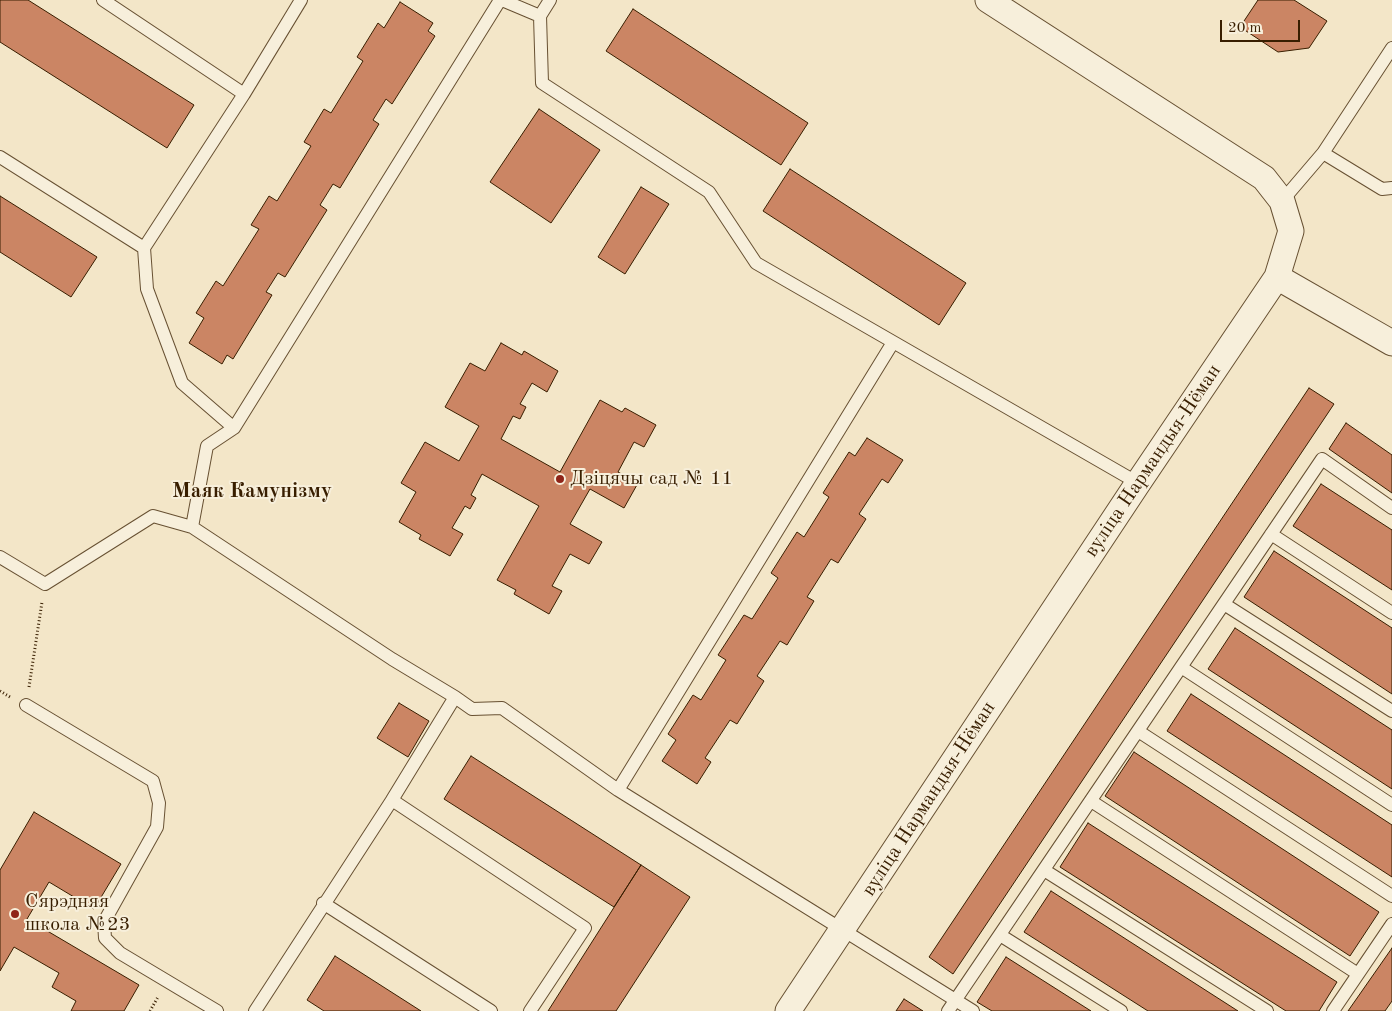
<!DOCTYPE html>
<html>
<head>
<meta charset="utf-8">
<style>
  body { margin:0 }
  #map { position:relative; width:1392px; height:1011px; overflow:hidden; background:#f3e6c8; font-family:"Old Standard TT",serif }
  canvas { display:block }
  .scale { position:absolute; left:1220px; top:20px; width:80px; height:22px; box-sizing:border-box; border:2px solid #381e00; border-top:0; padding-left:6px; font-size:15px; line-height:18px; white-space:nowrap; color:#381e00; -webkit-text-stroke:4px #f7efdb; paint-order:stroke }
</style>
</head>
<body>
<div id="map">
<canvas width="1392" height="1011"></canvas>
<div class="scale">20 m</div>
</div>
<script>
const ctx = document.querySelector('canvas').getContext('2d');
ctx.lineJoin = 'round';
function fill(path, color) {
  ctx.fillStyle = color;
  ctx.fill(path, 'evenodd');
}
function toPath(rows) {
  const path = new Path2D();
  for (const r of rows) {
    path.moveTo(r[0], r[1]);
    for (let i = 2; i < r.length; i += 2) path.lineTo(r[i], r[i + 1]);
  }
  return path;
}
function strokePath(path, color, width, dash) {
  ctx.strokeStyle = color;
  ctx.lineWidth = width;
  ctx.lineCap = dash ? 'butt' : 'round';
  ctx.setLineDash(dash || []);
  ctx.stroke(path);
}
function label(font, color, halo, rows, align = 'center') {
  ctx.font = font + ' "Old Standard TT",serif';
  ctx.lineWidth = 4;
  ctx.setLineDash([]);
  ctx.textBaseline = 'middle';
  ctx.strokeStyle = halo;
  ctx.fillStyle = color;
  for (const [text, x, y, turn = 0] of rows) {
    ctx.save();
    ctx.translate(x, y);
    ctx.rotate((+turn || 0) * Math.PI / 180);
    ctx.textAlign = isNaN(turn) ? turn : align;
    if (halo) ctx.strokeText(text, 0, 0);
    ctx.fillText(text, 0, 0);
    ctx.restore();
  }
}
const building = toPath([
  [0,0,28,0,194,105,167,148,0,42,0,0],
  [1258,0,1294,0,1327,21,1309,48,1278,52,1240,27,1258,0],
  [400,2,433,23,428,31,435,36,392,104,386,99,373,120,379,124,340,188,333,184,320,205,327,210,285,277,278,273,266,292,272,295,233,359,227,355,222,364,189,343,204,318,196,313,216,281,223,286,259,229,251,225,269,196,277,201,311,146,304,142,324,109,331,113,363,61,357,57,378,23,384,28,400,2],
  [633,9,808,123,781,165,606,51,633,9],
  [539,109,600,150,551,223,490,182,539,109],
  [790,169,966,283,939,325,763,211,790,169],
  [641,187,669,204,625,274,598,257,641,187],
  [0,196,97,257,71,297,0,252,0,196],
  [501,343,522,355,524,351,558,371,547,392,532,383,520,404,526,407,520,419,513,416,501,439,560,472,600,400,622,412,625,408,656,425,644,447,634,442,618,472,638,483,624,508,590,489,570,524,602,542,589,564,570,554,552,586,562,591,549,614,514,594,516,590,497,580,539,506,482,474,471,495,476,498,470,509,465,506,452,528,463,534,450,556,419,539,421,535,399,522,416,492,401,483,425,442,459,461,479,426,445,407,470,363,485,371,501,343],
  [1309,388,1334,404,953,974,929,957,1309,388],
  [1346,423,1392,455,1392,493,1329,449,1346,423],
  [867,438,903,460,888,483,882,479,859,514,866,519,838,563,831,559,807,597,814,601,787,645,780,641,757,676,764,681,737,724,730,720,705,758,711,762,697,784,662,761,676,740,668,734,693,695,701,700,726,660,718,655,744,615,752,619,778,578,771,573,797,532,804,537,829,497,823,493,849,452,855,456,867,438],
  [1321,484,1392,530,1392,590,1293,526,1321,484],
  [1274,551,1392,628,1392,694,1244,597,1274,551],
  [1235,628,1392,730,1392,789,1208,669,1235,628],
  [1191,694,1392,825,1392,877,1167,731,1191,694],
  [399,703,429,721,408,757,377,738,399,703],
  [1134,752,1379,912,1350,956,1105,796,1134,752],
  [471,756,641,865,614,907,444,799,471,756],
  [34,812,121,864,94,909,49,882,27,919,139,985,124,1011,71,1011,76,1001,52,987,59,973,14,947,0,971,0,870,34,812],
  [1088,823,1337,982,1319,1011,1286,1011,1060,867,1088,823],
  [641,865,690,897,616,1011,548,1011,641,865],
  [1051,891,1238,1011,1148,1011,1024,932,1051,891],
  [1392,948,1392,1001,1385,1011,1348,1011,1392,948],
  [335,956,421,1011,324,1011,307,1000,335,956],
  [1006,957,1091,1011,992,1011,977,1002,1006,957],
  [904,999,923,1011,896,1011,904,999]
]);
fill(building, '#cb8564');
strokePath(building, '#381e00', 1);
const service = toPath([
  [103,0,244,94],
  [502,0,540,16,550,0],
  [540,16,542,83,709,192,756,263,1138,483],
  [1323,153,1382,189,1392,188],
  [0,157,144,248],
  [1282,201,1323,153,1392,48],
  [892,344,618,790,973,1011],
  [234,428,182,383,147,289,144,248,244,94,301,0],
  [192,527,207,446,234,428,500,0],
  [1271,534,1392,613],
  [0,557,45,584,153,516,192,527,392,659,455,697,392,800,255,1011],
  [1224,604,1392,711],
  [1181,667,1392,805],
  [455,697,472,709,502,708,618,790],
  [26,705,153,781,159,803,157,827,104,922,105,938,120,953,217,1011],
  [1138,731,1392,896],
  [392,800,585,928,530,1011],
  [1091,801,1358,974],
  [1044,870,1267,1011],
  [323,903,491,1011],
  [1000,935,1121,1011],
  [948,1011,1322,459,1392,508],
  [1333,1011,1392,924]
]);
const minor = toPath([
  [1277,277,1392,343],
  [788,1011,1138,483,1277,277,1291,231,1282,201,1264,178,988,0]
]);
strokePath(service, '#675032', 14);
strokePath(minor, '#675032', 27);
strokePath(toPath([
  [29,687,42,602],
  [0,691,10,697],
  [150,1011,158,997]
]), '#381e00', 3, [1, 2.5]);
strokePath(service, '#f7efdb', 12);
strokePath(minor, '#f7efdb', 25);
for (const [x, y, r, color] of [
  [560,479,5,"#8f2418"],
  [15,914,5,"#8f2418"]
]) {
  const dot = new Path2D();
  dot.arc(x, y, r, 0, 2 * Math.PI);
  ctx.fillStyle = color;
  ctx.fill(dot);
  strokePath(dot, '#f7efdb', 2);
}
label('20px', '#381e00', '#f7efdb', [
  ["вуліца Нармандыя-Нёман",1153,461,-56],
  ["вуліца Нармандыя-Нёман",929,799,-57]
]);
label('20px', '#381e00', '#f7efdb', [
  ["Дзіцячы сад № 11",570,479],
  ["Сярэдняя",25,902],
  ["школа №23",25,925]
], 'left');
label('bold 21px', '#381e00', '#f7efdb', [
  ["Маяк Камунізму",252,491]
]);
</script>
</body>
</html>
